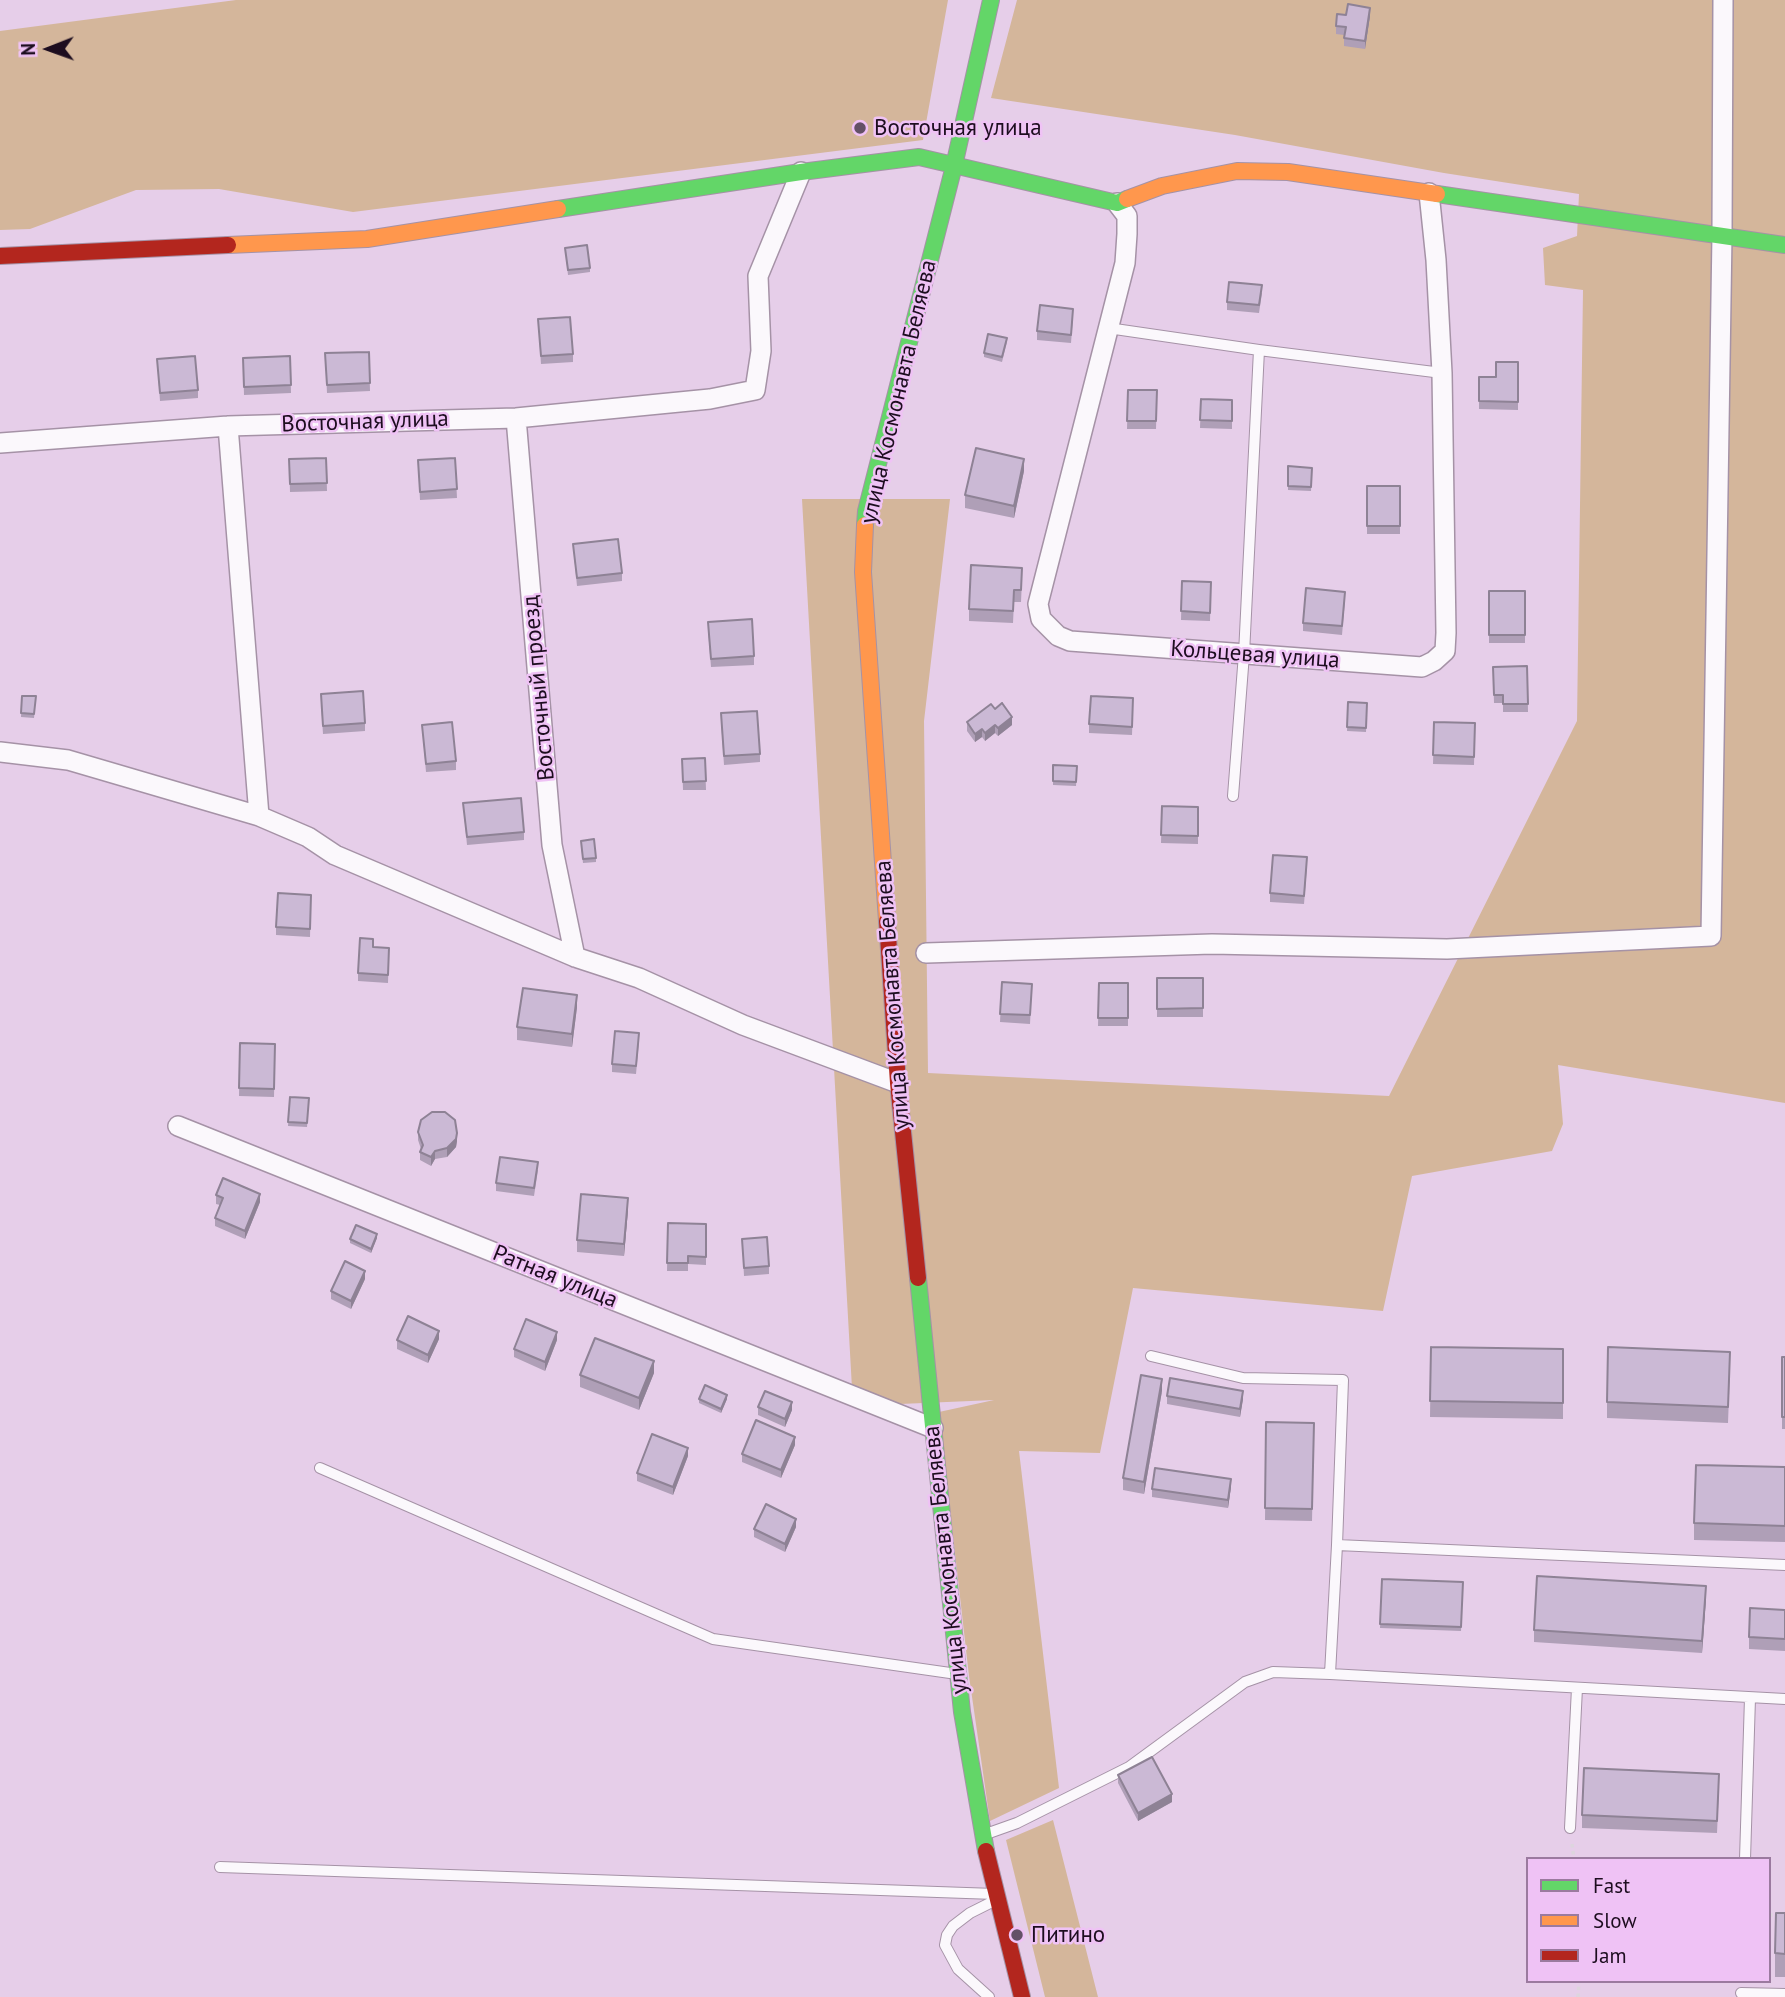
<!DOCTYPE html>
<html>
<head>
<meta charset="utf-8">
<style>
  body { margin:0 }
  #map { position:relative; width:1785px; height:1997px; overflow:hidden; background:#e6cee9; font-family:"PT Sans",sans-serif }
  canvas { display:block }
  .legend { position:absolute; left:1526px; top:1857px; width:245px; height:126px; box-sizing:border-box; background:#efc2f5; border:2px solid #9b7a9f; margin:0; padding:9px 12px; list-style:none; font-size:21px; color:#1d0d1f }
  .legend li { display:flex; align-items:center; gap:14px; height:35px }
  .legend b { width:35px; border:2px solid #9b7a9f }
  .north { position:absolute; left:14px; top:14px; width:70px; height:70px; -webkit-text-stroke:5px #efc2f5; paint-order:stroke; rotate:269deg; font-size:19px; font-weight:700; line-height:28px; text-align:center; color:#1d0d1f }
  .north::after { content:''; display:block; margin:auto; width:24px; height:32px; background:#1d0d1f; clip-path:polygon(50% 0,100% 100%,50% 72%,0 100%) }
</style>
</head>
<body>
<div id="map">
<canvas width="1785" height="1997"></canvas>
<ul class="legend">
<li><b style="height:9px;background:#63d668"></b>Fast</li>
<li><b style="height:9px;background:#ff974d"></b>Slow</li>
<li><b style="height:9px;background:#b3261e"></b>Jam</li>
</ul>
<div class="north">N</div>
</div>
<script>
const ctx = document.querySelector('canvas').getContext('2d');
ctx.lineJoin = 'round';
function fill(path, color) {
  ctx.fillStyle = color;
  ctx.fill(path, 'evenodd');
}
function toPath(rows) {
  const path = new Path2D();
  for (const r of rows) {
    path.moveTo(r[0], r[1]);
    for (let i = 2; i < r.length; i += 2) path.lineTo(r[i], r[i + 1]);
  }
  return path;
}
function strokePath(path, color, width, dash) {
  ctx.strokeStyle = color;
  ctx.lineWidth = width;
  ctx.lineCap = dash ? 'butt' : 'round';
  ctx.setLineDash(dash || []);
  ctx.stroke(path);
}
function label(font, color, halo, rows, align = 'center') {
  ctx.font = font + ' "PT Sans",sans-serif';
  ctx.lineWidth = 5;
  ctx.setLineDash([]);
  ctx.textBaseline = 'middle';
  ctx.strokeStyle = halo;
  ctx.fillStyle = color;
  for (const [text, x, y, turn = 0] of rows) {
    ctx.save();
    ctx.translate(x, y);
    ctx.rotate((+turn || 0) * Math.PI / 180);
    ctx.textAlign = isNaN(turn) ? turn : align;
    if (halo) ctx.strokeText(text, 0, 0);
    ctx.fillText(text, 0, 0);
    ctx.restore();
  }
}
fill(toPath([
  [236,0,948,0,923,140,353,212,219,189,136,190,30,229,0,230,0,31],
  [1017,0,1785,0,1785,1103,1558,1065,1563,1124,1552,1151,1412,1176,1383,1311,1133,1288,1100,1453,1019,1451,1059,1788,990,1821,969,1676,939,1412,994,1400,853,1406,802,499,950,499,924,721,928,1073,1389,1096,1577,721,1583,290,1545,285,1543,248,1577,236,1579,194,1444,173,1235,135,991,98],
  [1053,1820,1098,1997,1045,1997,1006,1840]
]), '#d4b69b');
const lane = toPath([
  [1108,328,1259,350,1442,373],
  [1233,796,1244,654,1259,350],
  [1151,1356,1243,1378,1343,1380,1337,1545,1330,1674],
  [320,1468,713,1639,957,1674],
  [1337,1545,1785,1565],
  [1570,1828,1577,1688],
  [986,1834,1017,1823,1129,1767,1245,1682,1273,1672,1330,1674,1785,1699],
  [1745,1859,1750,1698],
  [220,1867,995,1894],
  [1741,1993,1785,1994],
  [989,1997,958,1969,945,1945,947,1935,953,1926,970,1913,996,1900]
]);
const street = toPath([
  [1117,203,1127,216,1127,234,1125,263,1038,604,1041,619,1058,636,1070,641,1422,667,1434,661,1445,651,1446,633,1442,373,1436,260,1429,193],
  [516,418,552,845,575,957],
  [228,426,259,816],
  [0,443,228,426,516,418,710,399,755,390,761,351,758,276,801,172],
  [0,752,68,760,259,816,308,837,335,855,575,957,639,978,743,1025,898,1083],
  [926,953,1212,944,1447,949,1711,936,1722,235,1723,0],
  [178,1126,933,1428]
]);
const fast = toPath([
  [1437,194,1785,245],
  [558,209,801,172,919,157,1117,203,1127,199],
  [865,525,866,511,954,166,991,0],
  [918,1278,962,1712,986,1851]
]);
const slow = toPath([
  [1127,199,1162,186,1237,171,1288,172,1437,194],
  [228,245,367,239,558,209],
  [865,525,863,572,887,921]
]);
const jam = toPath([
  [0,256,228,245],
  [887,921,898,1083,918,1278],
  [986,1851,1022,1997]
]);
strokePath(lane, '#a592a6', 12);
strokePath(street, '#a592a6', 22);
strokePath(fast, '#a592a6', 18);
strokePath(slow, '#a592a6', 18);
strokePath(jam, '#a592a6', 18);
strokePath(toPath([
  [1572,1844,1574,1859],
  [1769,1915,1785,1915],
  [1578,1997,1579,1981]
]), '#ddd5de', 3.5, [3.5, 3.5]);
strokePath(lane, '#fbf8fc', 10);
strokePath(street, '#fbf8fc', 19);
strokePath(fast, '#63d668', 16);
strokePath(slow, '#ff974d', 16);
strokePath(jam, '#b3261e', 16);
fill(toPath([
  [1346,15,1370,16,1365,49,1344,46,1344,35,1336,34,1336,26],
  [565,248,590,268,590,272,568,275],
  [1262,293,1259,313,1227,310,1227,302],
  [1073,317,1071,343,1037,340,1037,331],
  [538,319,573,354,573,362,541,364],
  [1007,342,1002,362,984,357,984,353],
  [369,352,370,391,327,393,325,353],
  [290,356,291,393,244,395,243,358],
  [157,359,198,390,198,398,160,401],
  [1518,362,1518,410,1479,409,1479,377,1496,377],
  [1128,390,1157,390,1156,429,1127,429],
  [1201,399,1232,400,1232,429,1200,428],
  [326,458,327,491,290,492,289,459],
  [455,458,457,498,420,500,418,460],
  [1288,466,1312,468,1311,491,1288,490],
  [1024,471,1014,518,965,508,965,495],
  [1367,486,1400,486,1400,534,1367,534],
  [573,544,622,573,622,581,577,586],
  [1022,580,1021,602,1014,602,1013,623,969,621,969,609],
  [1182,581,1211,582,1210,621,1181,620],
  [1489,591,1525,591,1525,643,1489,643],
  [1345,600,1342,635,1303,631,1303,623],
  [708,630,754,656,754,665,711,667],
  [1527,666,1528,712,1503,712,1503,703,1494,703,1493,667],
  [22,696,36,696,34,718,21,717],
  [321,702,365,723,365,731,323,734],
  [1348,702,1367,703,1366,732,1347,731],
  [1133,707,1132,735,1089,733,1089,724],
  [995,709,1012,725,998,736,995,733,985,741,982,737,975,742,967,731,967,722],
  [721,721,760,754,760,762,724,765],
  [1434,722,1475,723,1474,765,1433,764],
  [422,725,456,761,456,770,426,772],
  [705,758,706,790,683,790,682,759],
  [1053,765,1077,766,1076,786,1053,785],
  [463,803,524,832,524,840,467,845],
  [1162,806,1198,807,1198,844,1161,843],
  [581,845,596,858,596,862,583,863],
  [1307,866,1304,904,1270,902,1270,893],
  [311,895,310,937,276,935,276,927],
  [373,947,389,948,388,983,358,981,358,973],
  [1157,978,1203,978,1203,1017,1157,1017],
  [1002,982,1032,984,1030,1024,1000,1022],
  [1099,983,1128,983,1128,1026,1098,1026],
  [577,1007,572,1047,517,1040,517,1027],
  [639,1041,636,1074,612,1072,612,1064],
  [240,1043,275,1044,274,1097,239,1096],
  [290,1097,309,1098,307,1127,288,1126],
  [418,1132,457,1141,456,1147,447,1157,435,1159,431,1166,420,1160,420,1152,421,1149,418,1140],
  [538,1170,534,1196,496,1191,496,1183],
  [216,1195,260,1202,245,1239,215,1226,215,1218,220,1205,216,1204],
  [628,1210,624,1256,577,1252,577,1240],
  [668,1223,706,1224,706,1265,688,1264,688,1271,667,1271],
  [377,1238,371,1253,350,1243,350,1239],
  [742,1239,769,1266,769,1274,744,1276],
  [365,1279,351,1309,331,1299,331,1291],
  [439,1339,428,1363,397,1349,397,1340],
  [557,1340,545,1371,514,1357,514,1349],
  [1431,1347,1563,1349,1563,1419,1430,1417],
  [1782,1357,1785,1357,1785,1429,1782,1429],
  [1730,1368,1728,1423,1607,1418,1607,1402],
  [654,1373,639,1410,580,1387,580,1375],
  [1162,1391,1144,1494,1123,1490,1123,1478],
  [1167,1396,1243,1399,1240,1417,1167,1404],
  [699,1399,727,1399,721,1413,699,1403],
  [758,1407,792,1410,785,1427,758,1415],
  [1266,1422,1314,1423,1312,1521,1265,1520],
  [795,1445,781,1478,742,1462,742,1454],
  [688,1456,673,1495,637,1481,637,1473],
  [1785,1467,1785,1542,1694,1540,1694,1523],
  [1231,1487,1228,1508,1152,1497,1152,1489],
  [796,1527,785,1552,754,1537,754,1529],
  [1382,1579,1463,1582,1461,1631,1380,1628],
  [1706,1598,1702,1653,1534,1642,1534,1630],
  [1785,1610,1785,1651,1749,1649,1749,1637],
  [1118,1775,1172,1802,1138,1821,1118,1783],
  [1719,1786,1717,1833,1582,1828,1582,1815],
  [1785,1913,1785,1977,1775,1977,1775,1953]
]), '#af9fb7');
fill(toPath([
  [1370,8,1370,16,1365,49,1365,41],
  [1024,459,1024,471,1014,518,1014,506],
  [1012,717,1012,725,998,736,998,728],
  [995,725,995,733,985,741,985,733],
  [982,729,982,737,975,742,975,734],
  [577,995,577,1007,572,1047,572,1034],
  [457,1133,457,1141,456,1147,447,1157,447,1148],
  [435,1151,435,1159,431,1166,431,1157],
  [260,1194,260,1202,245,1239,245,1231],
  [628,1198,628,1210,624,1256,624,1244],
  [377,1234,377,1238,371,1253,371,1249],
  [365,1271,365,1279,351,1309,351,1301],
  [439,1331,439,1339,428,1363,428,1355],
  [557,1332,557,1340,545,1371,545,1362],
  [654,1361,654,1373,639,1410,639,1398],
  [1162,1379,1162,1391,1144,1494,1144,1482],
  [1243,1391,1243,1399,1240,1417,1240,1409],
  [727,1395,727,1399,721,1413,721,1409],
  [792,1402,792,1410,785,1427,785,1419],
  [795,1437,795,1445,781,1478,781,1470],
  [688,1448,688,1456,673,1495,673,1487],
  [1231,1479,1231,1487,1228,1508,1228,1500],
  [796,1519,796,1527,785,1552,785,1544],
  [1706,1586,1706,1598,1702,1653,1702,1641],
  [1172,1794,1172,1802,1138,1821,1138,1813]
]), '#8e8295');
const building = toPath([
  [1348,4,1370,8,1365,41,1344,38,1346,27,1336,26,1337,14,1346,15,1348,4],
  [587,245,590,268,568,270,565,248,587,245],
  [1229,282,1262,285,1259,305,1227,302,1229,282],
  [1040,305,1073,309,1071,335,1037,331,1040,305],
  [570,317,573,354,541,356,538,319,570,317],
  [988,334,1007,338,1002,357,984,353,988,334],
  [369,352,370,383,327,385,325,353,369,352],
  [195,356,198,390,160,393,157,359,195,356],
  [290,356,291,385,244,387,243,358,290,356],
  [1496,362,1518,362,1518,402,1479,401,1479,377,1496,377,1496,362],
  [1128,390,1157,390,1156,421,1127,421,1128,390],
  [1201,399,1232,400,1232,421,1200,420,1201,399],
  [976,448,1024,459,1014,506,965,495,976,448],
  [326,458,327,483,290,484,289,459,326,458],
  [455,458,457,489,420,492,418,460,455,458],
  [1288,466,1312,468,1311,487,1288,486,1288,466],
  [1367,486,1400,486,1400,526,1367,526,1367,486],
  [618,539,622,573,577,578,573,544,618,539],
  [971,565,1022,568,1021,590,1014,590,1013,611,969,609,971,565],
  [1182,581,1211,582,1210,613,1181,611,1182,581],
  [1306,588,1345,592,1342,626,1303,623,1306,588],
  [1489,591,1525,591,1525,635,1489,635,1489,591],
  [752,619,754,656,711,659,708,622,752,619],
  [1527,666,1528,704,1503,704,1503,695,1494,695,1493,667,1527,666],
  [363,691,365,723,323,726,321,694,363,691],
  [22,696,36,696,34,714,21,713,22,696],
  [1091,696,1133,698,1132,727,1089,724,1091,696],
  [1348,702,1367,703,1366,728,1347,727,1348,702],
  [1002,703,1012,717,998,728,995,725,985,733,982,729,975,734,967,722,991,704,995,709,1002,703],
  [757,711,760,754,724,756,721,713,757,711],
  [452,722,456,761,426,764,422,725,452,722],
  [1434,722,1475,723,1474,757,1433,755,1434,722],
  [705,758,706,781,683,782,682,759,705,758],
  [1053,765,1077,766,1076,782,1053,781,1053,765],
  [521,798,524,832,467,837,463,803,521,798],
  [1162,806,1198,807,1198,836,1161,835,1162,806],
  [594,839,596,858,583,859,581,841,594,839],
  [1273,855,1307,857,1304,896,1270,893,1273,855],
  [278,893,311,895,310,929,276,927,278,893],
  [360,938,373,939,373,947,389,948,388,975,358,973,360,938],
  [1157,978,1203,978,1203,1008,1157,1009,1157,978],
  [1002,982,1032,984,1030,1015,1000,1014,1002,982],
  [1099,983,1128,983,1128,1018,1098,1018,1099,983],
  [523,988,577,995,572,1034,517,1027,523,988],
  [615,1031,639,1033,636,1066,612,1064,615,1031],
  [240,1043,275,1044,274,1089,239,1088,240,1043],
  [290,1097,309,1098,307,1123,288,1122,290,1097],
  [432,1112,445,1112,455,1120,457,1133,456,1139,447,1148,435,1151,431,1157,420,1152,423,1145,418,1132,421,1120,432,1112],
  [500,1157,538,1162,534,1188,496,1183,500,1157],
  [223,1178,260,1194,245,1231,215,1218,223,1198,216,1195,223,1178],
  [581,1194,628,1198,624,1244,577,1240,581,1194],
  [668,1223,706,1224,706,1257,688,1256,688,1263,667,1263,668,1223],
  [356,1225,377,1234,371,1249,350,1239,356,1225],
  [767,1237,769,1266,744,1268,742,1239,767,1237],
  [345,1261,365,1271,351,1301,331,1291,345,1261],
  [408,1316,439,1331,428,1355,397,1340,408,1316],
  [526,1319,557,1332,545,1362,514,1349,526,1319],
  [595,1338,654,1361,639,1398,580,1375,595,1338],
  [1431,1347,1563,1349,1563,1403,1430,1401,1431,1347],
  [1608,1347,1730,1352,1728,1407,1607,1402,1608,1347],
  [1782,1357,1785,1357,1785,1417,1782,1417,1782,1357],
  [1141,1375,1162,1379,1144,1482,1123,1478,1141,1375],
  [1170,1378,1243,1391,1240,1409,1167,1396,1170,1378],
  [705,1385,727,1395,721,1409,699,1399,705,1385],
  [765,1391,792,1402,785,1419,758,1407,765,1391],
  [756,1420,795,1437,781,1470,742,1454,756,1420],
  [1266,1422,1314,1423,1312,1509,1265,1508,1266,1422],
  [652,1434,688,1448,673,1487,637,1473,652,1434],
  [1696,1465,1785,1467,1785,1526,1694,1523,1696,1465],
  [1155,1468,1231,1479,1228,1500,1152,1489,1155,1468],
  [766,1504,796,1519,785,1544,754,1529,766,1504],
  [1537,1576,1706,1586,1702,1641,1534,1630,1537,1576],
  [1382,1579,1463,1582,1461,1627,1380,1624,1382,1579],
  [1750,1608,1785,1610,1785,1639,1749,1637,1750,1608],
  [1152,1757,1172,1794,1138,1813,1118,1775,1152,1757],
  [1584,1768,1719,1774,1717,1821,1582,1815,1584,1768],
  [1776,1913,1785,1913,1785,1954,1775,1953,1776,1913]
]);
fill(building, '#cbb9d5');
strokePath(building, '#8e8295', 2);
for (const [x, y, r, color] of [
  [860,128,7,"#635166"],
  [1017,1935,7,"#635166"]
]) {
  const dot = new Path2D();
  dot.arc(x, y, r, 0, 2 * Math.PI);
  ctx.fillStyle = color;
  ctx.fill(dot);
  strokePath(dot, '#efc2f5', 2.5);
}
label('23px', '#1d0d1f', '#efc2f5', [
  ["Восточная улица",874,128],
  ["Питино",1031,1935]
], 'left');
label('23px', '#1d0d1f', '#efc2f5', [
  ["улица Космонавта Беляева",899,392,-77],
  ["Восточная улица",365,422,-2],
  ["Кольцевая улица",1255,655,4],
  ["Восточный проезд",539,688,-95],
  ["улица Космонавта Беляева",893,995,-94],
  ["Ратная улица",555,1277,22],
  ["улица Космонавта Беляева",946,1560,-96]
]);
</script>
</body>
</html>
